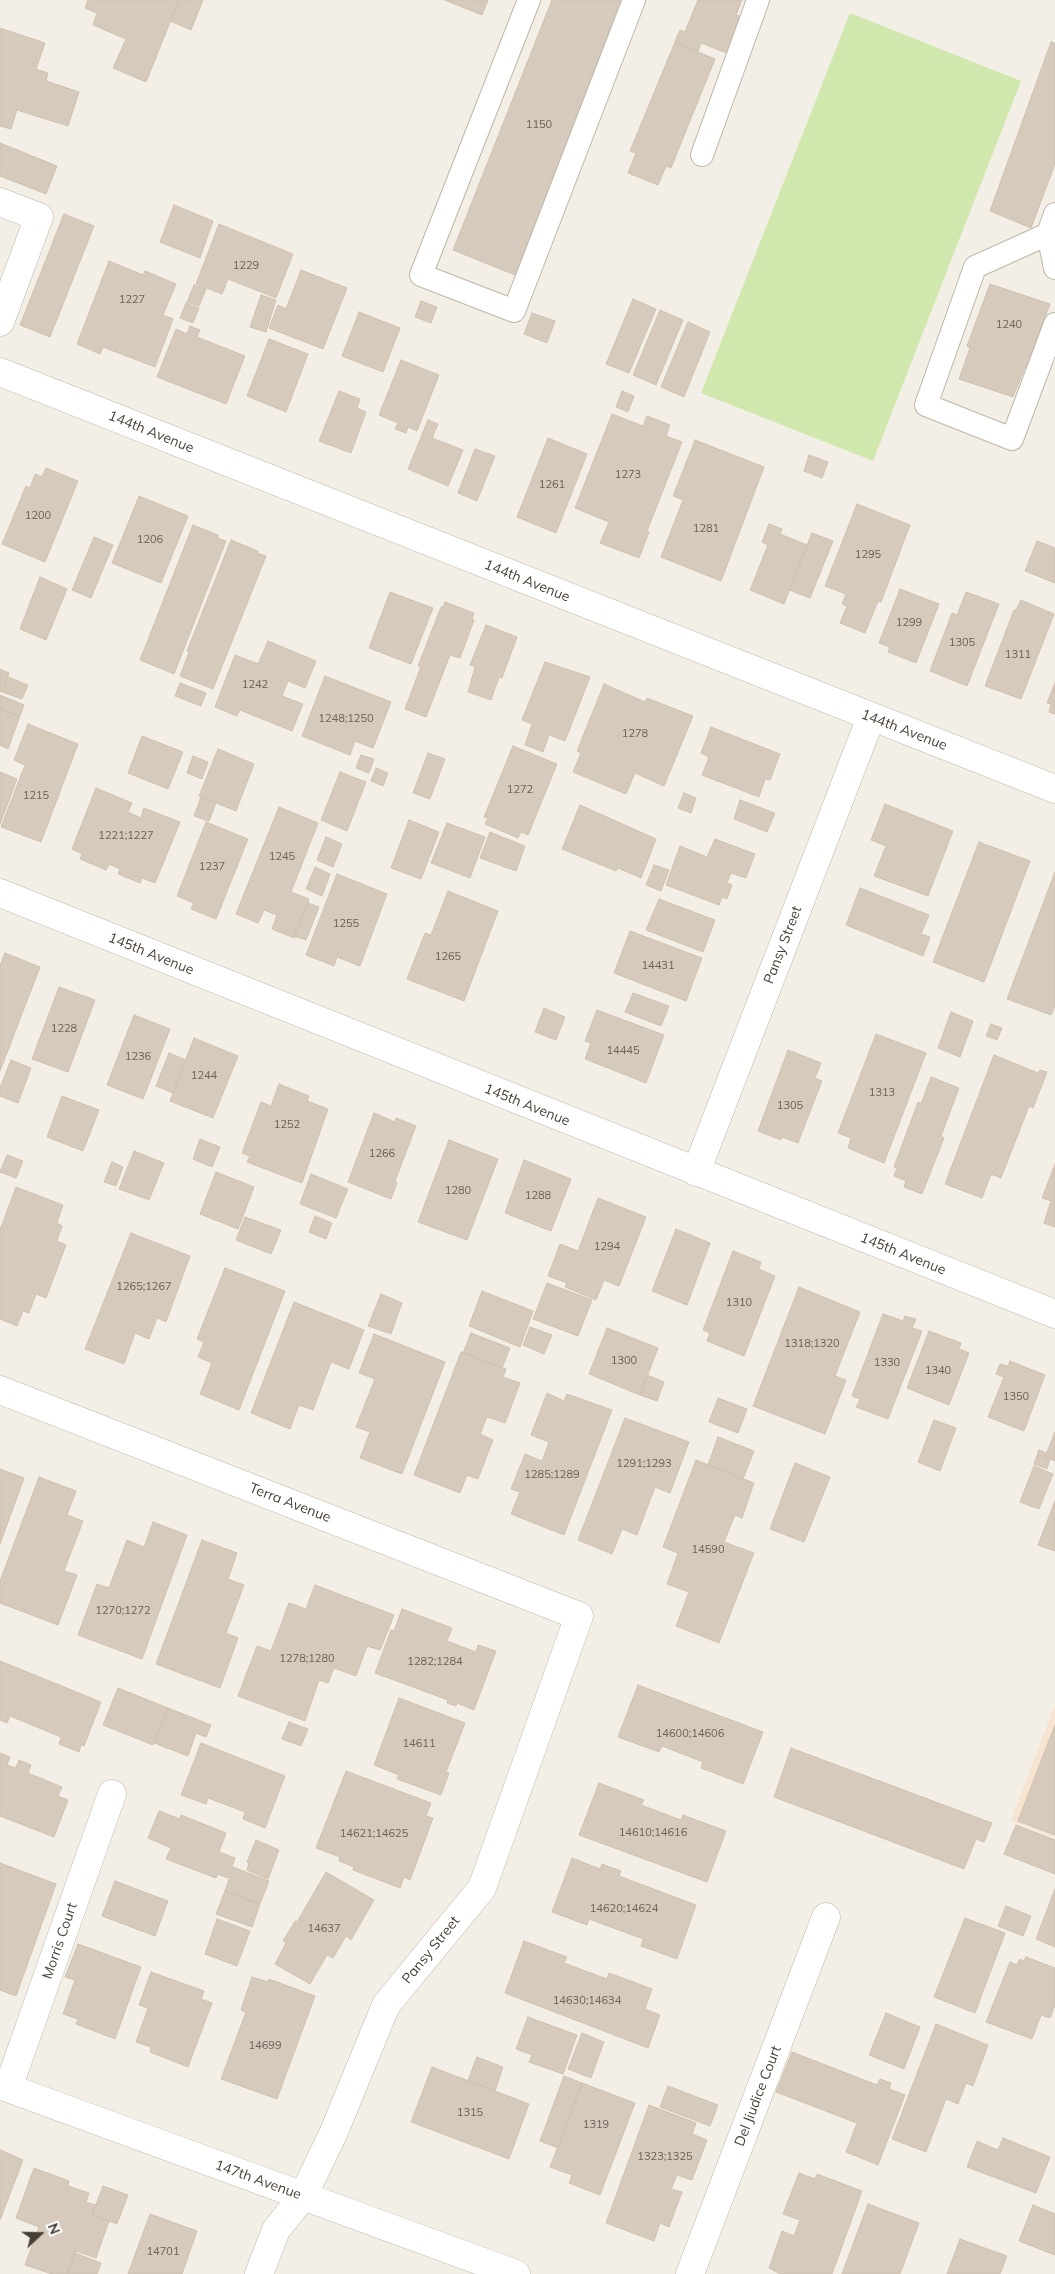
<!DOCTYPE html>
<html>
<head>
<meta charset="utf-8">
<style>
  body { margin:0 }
  #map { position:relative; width:1055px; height:2274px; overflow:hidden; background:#f3efe6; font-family:Mulish,sans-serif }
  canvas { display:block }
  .north { position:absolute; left:15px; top:2209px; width:50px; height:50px; -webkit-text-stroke:4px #fff; paint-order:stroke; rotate:69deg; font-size:14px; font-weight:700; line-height:20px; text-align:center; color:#463f35 }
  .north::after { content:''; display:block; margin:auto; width:18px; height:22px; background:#463f35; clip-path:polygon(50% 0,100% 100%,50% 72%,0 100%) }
</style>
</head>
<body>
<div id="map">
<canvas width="1055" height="2274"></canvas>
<div class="north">N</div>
</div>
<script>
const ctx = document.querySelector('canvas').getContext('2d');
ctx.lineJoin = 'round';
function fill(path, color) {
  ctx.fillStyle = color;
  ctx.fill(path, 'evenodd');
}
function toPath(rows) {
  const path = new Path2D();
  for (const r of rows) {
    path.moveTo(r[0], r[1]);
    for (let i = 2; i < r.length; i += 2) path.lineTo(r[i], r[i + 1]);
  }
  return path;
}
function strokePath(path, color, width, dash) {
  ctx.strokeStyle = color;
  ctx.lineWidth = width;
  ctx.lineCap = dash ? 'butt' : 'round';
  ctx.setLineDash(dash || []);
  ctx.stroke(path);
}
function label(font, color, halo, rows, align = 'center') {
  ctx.font = font + ' Mulish,sans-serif';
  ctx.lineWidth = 5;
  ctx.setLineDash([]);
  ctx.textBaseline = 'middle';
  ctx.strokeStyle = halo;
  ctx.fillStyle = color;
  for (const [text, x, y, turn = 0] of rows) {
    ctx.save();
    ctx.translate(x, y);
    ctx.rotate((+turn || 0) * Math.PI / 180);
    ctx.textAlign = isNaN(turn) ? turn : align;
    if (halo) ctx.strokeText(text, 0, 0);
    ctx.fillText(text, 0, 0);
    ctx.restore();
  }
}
fill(toPath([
  [1055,1705,1055,1838,1011,1820]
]), '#f6e4d0');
fill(toPath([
  [850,13,1021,81,873,461,701,393]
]), '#d0e8ad');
const building = toPath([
  [88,0,179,0,146,82,113,68,126,39,93,25,97,13,85,8,88,0],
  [179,0,203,0,191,30,170,21,179,0],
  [445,0,488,0,482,15,445,0],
  [552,0,625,0,515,275,453,250,552,0],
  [698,0,742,0,736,15,744,18,729,54,701,43,698,51,675,41,680,30,685,32,698,0],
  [0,28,45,43,36,69,48,73,46,81,79,92,68,126,17,110,11,129,0,126,0,28],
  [675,42,715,59,671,168,666,166,658,185,628,173,636,153,630,151,675,42],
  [1051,42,1055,43,1055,164,1031,228,990,211,1051,42],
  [0,143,57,166,46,194,0,176,0,143],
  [174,205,213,221,200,258,160,242,174,205],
  [64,214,94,226,50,337,20,325,64,214],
  [219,224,293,254,276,298,228,279,222,294,196,284,219,224],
  [109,261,143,275,145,271,176,284,163,315,173,319,155,367,103,347,100,354,77,344,109,261],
  [301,270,347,288,323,349,269,328,278,305,286,309,301,270],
  [990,284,1050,304,1026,368,1025,367,1013,397,959,379,970,348,967,346,990,284],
  [194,285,206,289,199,306,187,302,194,285],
  [261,295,276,300,266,332,250,327,261,295],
  [633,299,656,309,629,373,606,364,633,299],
  [421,301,437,307,431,323,415,317,421,301],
  [186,303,199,308,193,323,180,318,186,303],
  [660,310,683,320,656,385,633,375,660,310],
  [359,312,400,328,383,372,342,356,359,312],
  [532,313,555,321,547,343,524,334,532,313],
  [688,322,710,332,684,397,661,387,688,322],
  [190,326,200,330,197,337,245,356,226,404,157,377,176,329,187,334,190,326],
  [269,339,308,354,286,412,247,396,269,339],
  [401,360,439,375,417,431,408,427,406,433,395,429,398,423,379,415,401,360],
  [339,391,360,399,357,408,366,412,351,453,319,441,339,391],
  [622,391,634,396,628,412,616,407,622,391],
  [612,414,643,426,647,416,670,425,666,436,682,442,647,531,649,532,639,558,600,543,609,522,575,508,612,414],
  [428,420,438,424,432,438,463,450,448,486,408,469,428,420],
  [548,438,587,454,556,533,517,517,548,438],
  [695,440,764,467,721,581,661,557,683,500,673,496,695,440],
  [475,449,495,456,477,501,458,493,475,449],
  [809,455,828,462,822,478,804,471,809,455],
  [46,468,78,481,45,562,2,544,26,486,30,488,35,474,42,477,46,468],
  [139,496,188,516,161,583,112,563,139,496],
  [857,504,910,525,881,602,878,601,865,633,840,623,847,606,842,604,846,594,825,586,857,504],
  [769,524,782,529,780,534,807,545,784,604,750,590,768,545,762,542,769,524],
  [193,525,218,535,217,538,226,541,174,674,140,660,193,525],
  [812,533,833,541,810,598,789,590,812,533],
  [94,537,113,545,91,598,72,590,94,537],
  [231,540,258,551,257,553,266,556,213,689,180,676,189,652,187,651,231,540],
  [1037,541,1055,548,1055,583,1025,571,1037,541],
  [40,577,67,589,46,640,20,629,40,577],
  [900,589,939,604,916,663,888,652,890,647,879,643,900,589],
  [390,592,433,608,411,664,369,648,390,592],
  [966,592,999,604,967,686,930,671,952,613,957,615,966,592],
  [1021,600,1054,614,1021,699,985,686,1014,610,1016,610,1021,600],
  [445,602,474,613,472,619,474,620,460,658,450,655,426,717,405,709,421,666,418,666,441,607,443,607,445,602],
  [486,625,517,637,502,678,499,677,491,700,468,692,475,667,470,665,486,625],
  [268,641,316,661,305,688,288,681,282,696,303,704,292,731,240,710,237,716,215,707,235,655,258,664,268,641],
  [545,662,590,677,565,741,549,735,543,752,525,745,532,724,522,720,545,662],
  [0,669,9,673,2,692,0,691,0,669],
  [325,676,391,702,373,748,355,741,350,755,302,736,325,676],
  [8,677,28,685,22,699,2,692,8,677],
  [180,683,206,693,201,706,175,696,180,683],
  [1055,683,1055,714,1049,712,1051,704,1047,703,1055,683],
  [604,684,645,702,647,698,693,716,664,786,635,773,626,794,573,772,581,753,577,751,604,684],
  [0,695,24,705,20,716,0,709,0,695],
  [0,709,20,716,8,749,0,745,0,709],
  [28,724,78,744,41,842,1,827,25,765,14,760,28,724],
  [711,727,780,754,770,780,765,779,759,797,702,775,709,757,701,753,711,727],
  [142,736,183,752,168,789,128,773,142,736],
  [513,746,557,764,528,835,521,832,518,838,485,824,488,818,484,817,513,746],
  [218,749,254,764,236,811,199,796,218,749],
  [428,753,445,759,430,799,413,793,428,753],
  [361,755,374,759,369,773,356,768,361,755],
  [193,756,208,762,202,779,187,773,193,756],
  [376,768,388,773,383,786,371,781,376,768],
  [0,772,17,779,0,824,0,772],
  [340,772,366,782,347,831,321,820,340,772],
  [96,788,132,803,128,812,141,818,144,808,180,822,155,883,142,878,140,883,118,874,120,869,109,864,106,870,80,859,82,854,72,849,96,788],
  [684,793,696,798,691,813,678,808,684,793],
  [201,797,216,803,209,821,194,816,201,797],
  [740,800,775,813,767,832,734,819,740,800],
  [885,804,953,831,928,896,874,876,886,846,871,840,885,804],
  [580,805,656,839,641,878,618,868,616,871,562,849,580,805],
  [279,807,318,823,291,892,309,899,294,938,272,929,277,915,264,910,258,923,236,914,279,807],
  [409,820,439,832,421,879,391,868,409,820],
  [206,822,248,839,216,919,191,909,194,903,177,896,206,822],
  [447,823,485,837,470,878,431,863,447,823],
  [490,832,525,846,516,871,480,858,490,832],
  [326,837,342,844,333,867,317,860,326,837],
  [715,839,755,854,746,878,731,873,727,883,732,885,727,899,722,897,719,905,666,885,680,846,707,857,715,839],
  [979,842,1030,861,984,982,933,962,979,842],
  [654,865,669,870,661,891,646,885,654,865],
  [315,867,330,874,322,896,306,889,315,867],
  [1055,872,1055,1006,1051,1015,1007,999,1055,872],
  [337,874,387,894,360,966,337,957,334,966,306,955,337,874],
  [860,888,929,915,921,934,930,937,923,956,846,925,860,888],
  [448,891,498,911,464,1001,407,979,425,933,431,935,448,891],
  [659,899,715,920,703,952,646,930,659,899],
  [308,903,319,907,306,940,294,936,308,903],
  [630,931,702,958,686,1001,614,973,630,931],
  [5,953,40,967,0,1071,0,966,5,953],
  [59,987,95,1000,68,1072,32,1059,59,987],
  [633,993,669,1006,661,1026,625,1012,633,993],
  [544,1008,565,1017,556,1040,535,1032,544,1008],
  [597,1010,664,1035,646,1083,585,1059,591,1043,585,1041,597,1010],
  [951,1012,973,1021,960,1057,938,1048,951,1012],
  [134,1015,170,1029,143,1099,107,1085,134,1015],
  [991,1024,1002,1028,997,1040,986,1036,991,1024],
  [876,1034,926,1053,884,1163,848,1148,851,1138,838,1133,876,1034],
  [194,1038,238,1056,213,1118,170,1101,194,1038],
  [788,1050,821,1063,815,1078,822,1081,798,1143,782,1137,781,1140,758,1131,788,1050],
  [169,1053,186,1060,173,1093,156,1086,169,1053],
  [994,1055,1038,1073,1040,1070,1047,1072,1033,1108,1029,1106,1001,1178,991,1174,982,1198,945,1184,994,1055],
  [11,1060,31,1068,18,1103,0,1096,0,1088,11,1060],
  [931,1077,959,1088,941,1136,944,1138,922,1194,904,1187,906,1181,894,1176,897,1168,894,1167,918,1102,921,1104,931,1077],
  [279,1084,309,1096,307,1101,328,1109,302,1183,247,1162,250,1156,242,1153,261,1102,271,1106,279,1084],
  [62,1096,99,1110,83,1151,47,1137,62,1096],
  [374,1113,395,1122,396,1118,416,1126,395,1181,397,1183,391,1199,348,1182,374,1113],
  [200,1139,220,1147,212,1167,193,1159,200,1139],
  [449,1140,498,1159,467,1240,418,1222,449,1140],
  [134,1151,164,1163,149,1200,119,1189,134,1151],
  [7,1155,23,1161,16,1178,0,1172,7,1155],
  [524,1160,571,1179,551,1231,505,1213,524,1160],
  [112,1162,123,1167,116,1186,104,1182,112,1162],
  [1055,1164,1055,1227,1044,1223,1051,1201,1042,1198,1055,1164],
  [216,1172,254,1187,238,1229,200,1214,216,1172],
  [311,1174,348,1189,336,1218,300,1204,311,1174],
  [16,1187,63,1205,57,1223,62,1226,57,1241,66,1245,46,1298,36,1294,29,1313,23,1311,17,1326,0,1319,0,1230,16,1187],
  [598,1198,646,1217,619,1286,604,1280,596,1300,565,1287,567,1283,548,1276,560,1244,578,1251,598,1198],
  [315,1216,332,1223,326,1239,309,1232,315,1216],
  [245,1217,281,1230,271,1254,236,1240,245,1217],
  [676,1229,710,1243,687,1305,652,1291,676,1229],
  [131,1233,190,1256,166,1322,157,1318,149,1339,135,1333,124,1364,85,1349,131,1233],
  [733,1251,761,1262,759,1269,775,1276,744,1356,707,1341,710,1333,703,1330,733,1251],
  [225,1268,285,1291,239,1410,200,1394,212,1363,198,1357,204,1342,197,1339,225,1268],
  [547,1283,592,1300,578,1336,533,1319,547,1283],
  [799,1287,860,1312,835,1376,846,1380,825,1434,753,1406,799,1287],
  [482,1291,533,1311,520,1347,469,1326,482,1291],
  [381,1294,402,1303,391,1334,368,1326,381,1294],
  [294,1302,364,1330,349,1369,331,1362,313,1410,299,1405,290,1429,251,1413,294,1302],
  [883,1314,903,1321,905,1316,916,1319,912,1328,922,1331,888,1419,856,1407,860,1399,852,1396,883,1314],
  [530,1327,552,1335,544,1354,523,1345,530,1327],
  [607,1328,658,1348,640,1395,589,1374,607,1328],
  [929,1331,961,1343,959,1349,969,1353,949,1405,907,1388,929,1331],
  [471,1333,510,1348,502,1368,463,1353,471,1333],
  [374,1334,445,1362,402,1474,360,1458,370,1432,356,1427,375,1379,359,1373,374,1334],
  [461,1352,506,1369,503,1377,520,1383,505,1423,487,1417,480,1434,493,1440,478,1479,467,1475,460,1493,414,1475,461,1352],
  [1010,1361,1045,1375,1024,1431,988,1417,1004,1377,996,1374,1000,1364,1008,1366,1010,1361],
  [647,1375,664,1382,657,1401,640,1395,647,1375],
  [547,1393,564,1401,567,1394,612,1410,564,1535,511,1514,520,1492,511,1489,525,1454,542,1461,549,1442,531,1435,547,1393],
  [718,1398,747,1409,738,1433,709,1422,718,1398],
  [625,1418,689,1442,670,1493,655,1487,637,1535,622,1529,612,1554,578,1540,625,1418],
  [934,1420,956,1428,940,1471,918,1462,934,1420],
  [1055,1432,1055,1461,1045,1457,1055,1432],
  [718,1437,754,1451,743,1479,708,1465,718,1437],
  [1039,1450,1046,1453,1044,1457,1050,1459,1047,1469,1034,1464,1039,1450],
  [696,1460,754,1483,742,1518,735,1515,724,1542,754,1553,719,1643,676,1626,689,1592,667,1584,678,1553,663,1547,696,1460],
  [795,1463,830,1477,804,1542,770,1529,795,1463],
  [1034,1466,1053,1474,1039,1509,1020,1502,1034,1466],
  [0,1469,24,1478,0,1544,0,1469],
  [39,1477,76,1491,67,1515,83,1521,64,1571,77,1575,58,1625,0,1603,0,1581,39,1477],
  [1055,1501,1055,1551,1038,1545,1055,1501],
  [153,1522,187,1535,142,1659,78,1635,97,1584,109,1588,127,1540,144,1547,153,1522],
  [202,1540,237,1553,228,1579,244,1585,226,1633,238,1638,220,1688,156,1664,202,1540],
  [315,1585,394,1615,380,1650,367,1646,356,1676,334,1668,328,1683,319,1680,305,1721,238,1696,257,1646,271,1651,289,1603,306,1609,315,1585],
  [402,1609,452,1628,447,1641,476,1652,478,1645,496,1651,474,1710,457,1703,456,1706,447,1703,448,1700,375,1673,391,1630,394,1631,402,1609],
  [0,1661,101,1702,84,1746,81,1745,79,1752,59,1744,61,1737,10,1716,7,1723,0,1720,0,1661],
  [638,1685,763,1732,743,1784,701,1768,703,1762,662,1746,659,1752,618,1737,638,1685],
  [118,1688,168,1708,153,1745,103,1725,118,1688],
  [399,1698,465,1723,446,1772,449,1773,441,1795,397,1779,399,1775,374,1765,399,1698],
  [168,1708,211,1725,206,1737,196,1733,188,1756,154,1743,168,1708],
  [289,1722,308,1729,301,1746,282,1739,289,1722],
  [1055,1725,1055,1835,1018,1821,1055,1725],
  [201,1743,285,1776,265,1828,243,1819,245,1812,208,1798,206,1804,181,1795,201,1743],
  [791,1748,992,1823,984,1842,976,1839,964,1869,774,1797,791,1748],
  [0,1753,10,1757,7,1765,16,1768,19,1760,31,1765,28,1773,62,1787,58,1796,68,1800,54,1837,0,1816,0,1753],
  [346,1771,431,1803,426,1816,433,1818,410,1880,404,1877,400,1888,353,1870,354,1867,339,1861,340,1857,316,1848,346,1771],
  [599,1783,644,1800,641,1805,681,1820,683,1815,726,1831,707,1882,579,1835,599,1783],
  [159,1811,180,1819,181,1815,226,1833,219,1852,235,1858,228,1878,218,1874,216,1878,166,1859,171,1848,148,1838,159,1811],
  [1016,1825,1055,1840,1055,1874,1004,1854,1016,1825],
  [256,1840,279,1850,268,1879,247,1870,249,1863,247,1862,256,1840],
  [572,1858,600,1869,602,1864,621,1871,619,1876,696,1905,677,1959,641,1946,643,1939,589,1919,587,1925,552,1912,572,1858],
  [0,1863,56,1884,16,1996,0,1990,0,1863],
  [233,1867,269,1881,260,1904,225,1891,233,1867],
  [326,1872,374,1900,351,1940,346,1936,333,1958,327,1955,310,1984,275,1964,286,1943,283,1941,295,1921,297,1922,326,1872],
  [115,1881,168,1901,155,1936,102,1916,115,1881],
  [1055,1889,1055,1947,1036,1939,1055,1889],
  [225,1891,260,1904,252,1927,216,1914,225,1891],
  [1006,1906,1031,1916,1023,1936,998,1926,1006,1906],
  [965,1918,1005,1933,975,2013,934,1997,965,1918],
  [217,1919,250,1931,237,1966,205,1954,217,1919],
  [524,1941,567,1957,564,1963,607,1979,609,1973,652,1989,645,2009,660,2015,648,2048,505,1993,524,1941],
  [78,1944,141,1967,115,2039,76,2024,78,2019,63,2014,75,1980,65,1977,78,1944],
  [1026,1957,1055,1968,1055,2005,1050,2018,1041,2015,1032,2039,986,2022,1010,1962,1017,1965,1020,1959,1024,1961,1026,1957],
  [151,1972,204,1991,201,1999,212,2003,188,2067,150,2052,151,2047,136,2042,148,2008,139,2005,151,1972],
  [252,1977,268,1982,269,1979,315,1996,277,2099,221,2079,246,2012,241,2010,252,1977],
  [886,2013,920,2027,904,2069,869,2055,886,2013],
  [528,2017,577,2035,563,2074,529,2062,532,2055,516,2049,528,2017],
  [936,2024,988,2045,973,2086,966,2083,958,2104,946,2099,926,2152,892,2139,936,2024],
  [582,2033,604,2042,591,2078,568,2069,582,2033],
  [792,2052,877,2085,880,2079,891,2083,889,2089,905,2095,878,2165,846,2152,857,2123,776,2092,792,2052],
  [477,2057,503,2067,495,2091,468,2080,477,2057],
  [432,2067,529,2104,509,2159,411,2122,432,2067],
  [564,2076,582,2083,558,2148,540,2141,564,2076],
  [582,2083,635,2103,600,2195,569,2183,572,2175,550,2167,582,2083],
  [668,2086,718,2105,710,2126,660,2107,668,2086],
  [649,2105,696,2123,692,2134,707,2140,692,2180,677,2175,671,2189,682,2192,669,2227,660,2223,654,2241,606,2223,649,2105],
  [1003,2138,1050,2157,1036,2193,967,2167,977,2141,998,2150,1003,2138],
  [1,2150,23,2160,0,2220,0,2152,1,2150],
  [34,2168,69,2181,68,2186,89,2193,86,2202,96,2205,92,2215,109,2221,96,2258,76,2251,67,2274,52,2274,25,2265,39,2227,16,2218,34,2168],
  [799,2173,815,2179,817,2174,862,2191,832,2274,780,2274,769,2268,782,2231,794,2236,800,2220,783,2214,799,2173],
  [103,2186,128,2195,117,2224,92,2215,103,2186],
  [868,2204,919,2223,900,2274,842,2274,868,2204],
  [1033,2205,1055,2214,1055,2255,1019,2241,1033,2205],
  [150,2214,197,2231,182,2274,128,2274,150,2214],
  [960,2239,1007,2256,1000,2274,947,2274,960,2239],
  [75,2253,101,2263,97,2274,67,2274,75,2253]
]);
fill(building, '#d5cabb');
strokePath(building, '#d0c1ae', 1);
const lane = toPath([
  [529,0,421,275,514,311,634,0],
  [702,155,758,0],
  [1055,214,1048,234,1055,268],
  [1048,234,975,267,926,405,1012,439,1055,324]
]);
const street = toPath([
  [0,202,39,217,0,322],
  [0,372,1055,789],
  [0,893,1055,1314],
  [696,1172,871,717],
  [0,1390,579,1616,482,1888,386,2005,333,2134,303,2196,276,2230,259,2274],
  [0,2085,516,2274],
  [8,2088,112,1794],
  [690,2274,826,1917]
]);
strokePath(lane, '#bfb6a8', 24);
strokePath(street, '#bfb6a8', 29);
strokePath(lane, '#fff', 22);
strokePath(street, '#fff', 28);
label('11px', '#6a6256', null, [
  ["1150",539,125],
  ["1229",246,266],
  ["1227",132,300],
  ["1240",1009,325],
  ["1273",628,475],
  ["1261",552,485],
  ["1200",38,516],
  ["1281",706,529],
  ["1206",150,540],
  ["1295",868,555],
  ["1299",909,623],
  ["1305",962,643],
  ["1311",1018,655],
  ["1242",255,685],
  ["1248;1250",346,719],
  ["1278",635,734],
  ["1272",520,790],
  ["1215",36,796],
  ["1221;1227",126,836],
  ["1245",282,857],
  ["1237",212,867],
  ["1255",346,924],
  ["1265",448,957],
  ["14431",658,966],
  ["1228",64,1029],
  ["14445",623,1051],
  ["1236",138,1057],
  ["1244",204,1076],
  ["1313",882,1093],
  ["1305",790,1106],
  ["1252",287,1125],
  ["1266",382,1154],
  ["1280",458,1191],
  ["1288",538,1196],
  ["1294",607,1247],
  ["1265;1267",144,1287],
  ["1310",739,1303],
  ["1318;1320",812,1344],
  ["1300",624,1361],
  ["1330",887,1363],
  ["1340",938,1371],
  ["1350",1016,1397],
  ["1291;1293",644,1464],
  ["1285;1289",552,1475],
  ["14590",708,1550],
  ["1270;1272",123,1611],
  ["1278;1280",307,1659],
  ["1282;1284",435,1662],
  ["14600;14606",690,1734],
  ["14611",419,1744],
  ["14610;14616",653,1833],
  ["14621;14625",374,1834],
  ["14620;14624",624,1909],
  ["14637",324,1929],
  ["14630;14634",587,2001],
  ["14699",265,2046],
  ["1315",470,2113],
  ["1319",596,2125],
  ["1323;1325",665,2157],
  ["14701",163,2252]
]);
label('14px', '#463f35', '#fff', [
  ["144th Avenue",151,432,22],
  ["144th Avenue",527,581,22],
  ["144th Avenue",904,730,21],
  ["Pansy Street",783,945,-69],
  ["145th Avenue",151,954,22],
  ["145th Avenue",527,1105,22],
  ["145th Avenue",903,1254,22],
  ["Terra Avenue",290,1503,21],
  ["Morris Court",60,1941,-71],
  ["Pansy Street",431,1950,-51],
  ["Del Jiudice Court",758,2096,-69],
  ["147th Avenue",258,2180,20]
]);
</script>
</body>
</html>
